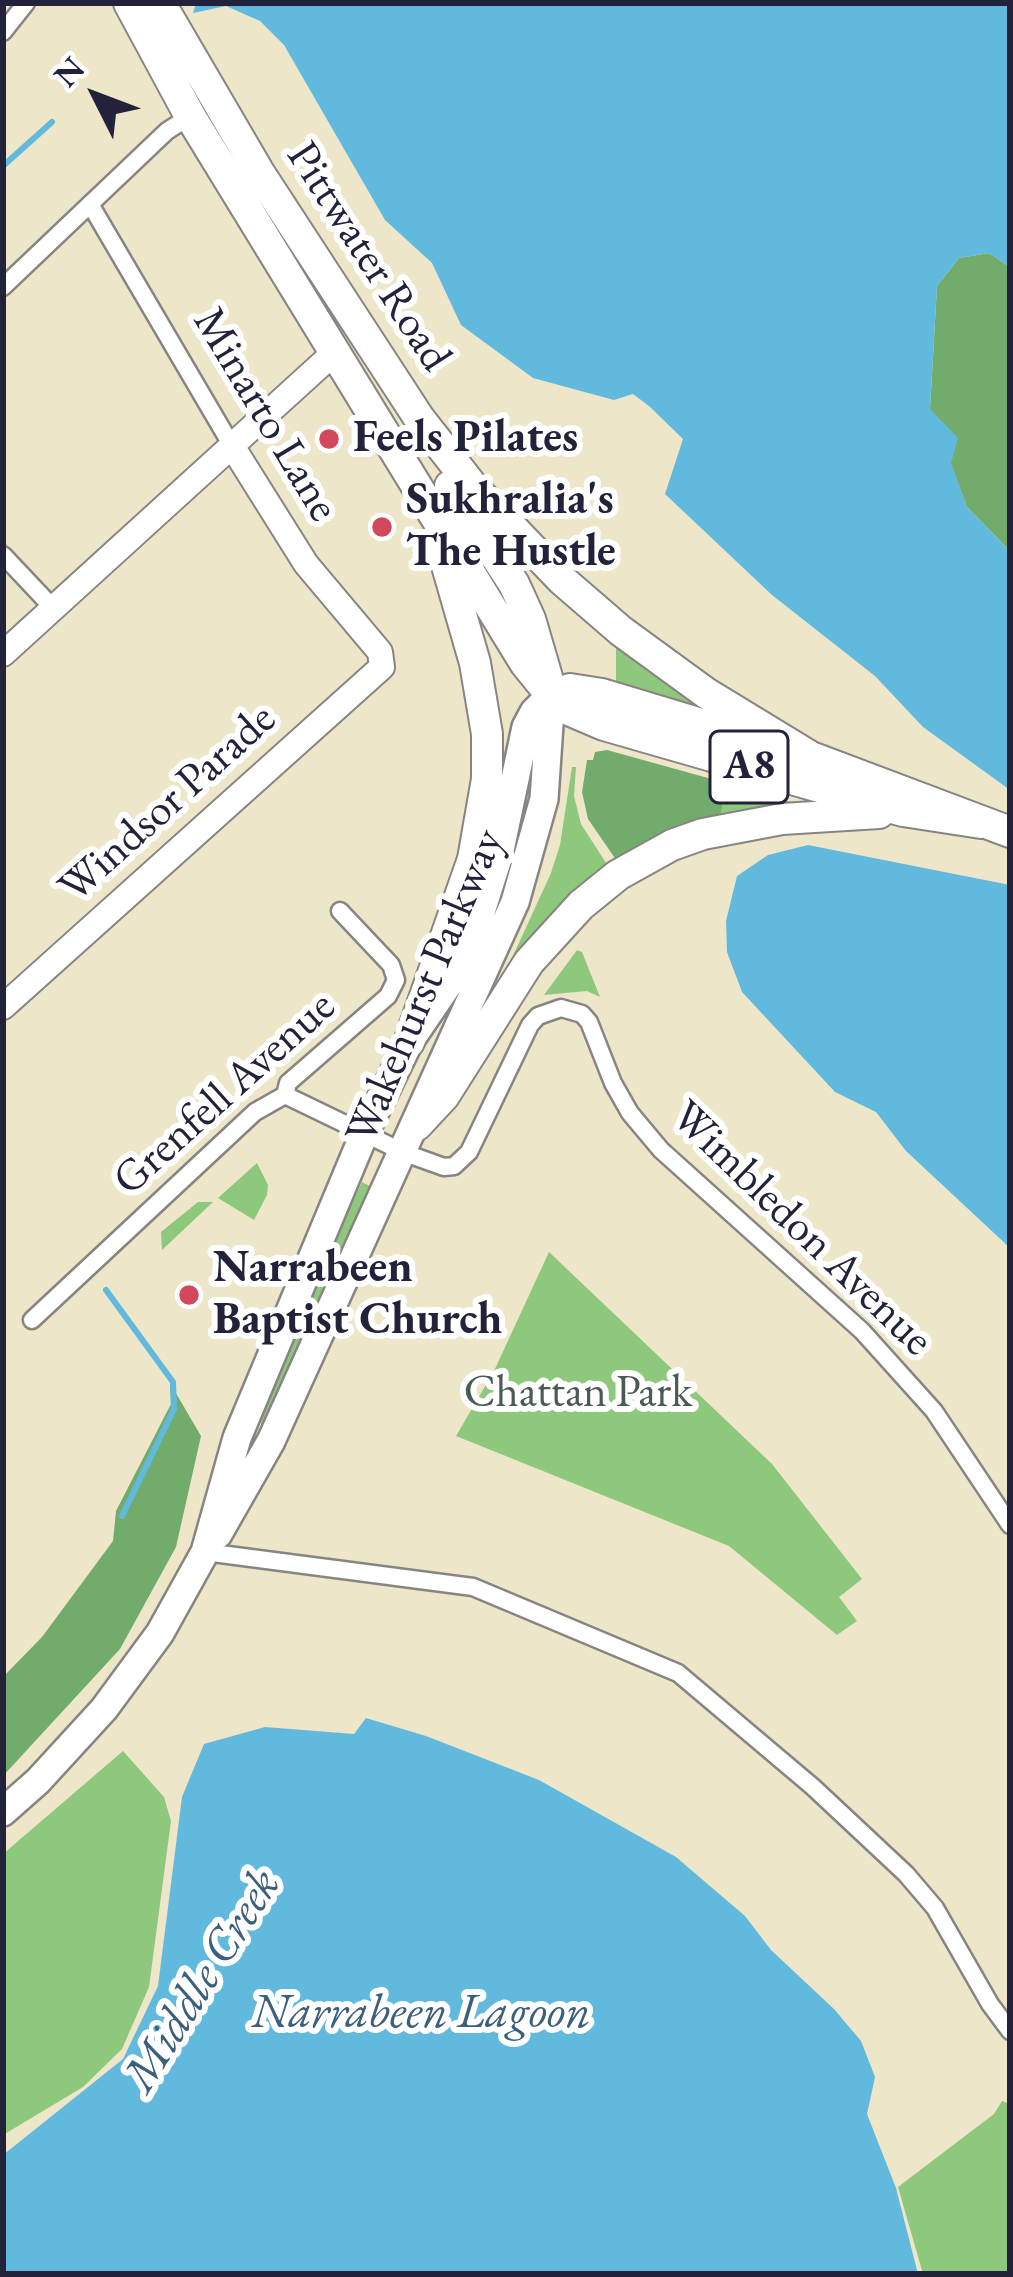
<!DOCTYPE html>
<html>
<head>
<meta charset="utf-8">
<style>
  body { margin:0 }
  #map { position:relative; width:1013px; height:2277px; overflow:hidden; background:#ede6c9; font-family:"EB Garamond",serif }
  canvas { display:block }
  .frame { position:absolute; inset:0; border:6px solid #22223b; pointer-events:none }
  .north { position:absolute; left:36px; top:36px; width:120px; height:120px; -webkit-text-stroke:9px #fff; paint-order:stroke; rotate:312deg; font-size:33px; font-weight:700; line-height:48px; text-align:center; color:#22223b }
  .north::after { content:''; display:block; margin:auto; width:42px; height:54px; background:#22223b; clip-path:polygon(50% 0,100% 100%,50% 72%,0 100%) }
</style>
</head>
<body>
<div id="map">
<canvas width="1013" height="2277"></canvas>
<div class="frame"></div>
<div class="north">N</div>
</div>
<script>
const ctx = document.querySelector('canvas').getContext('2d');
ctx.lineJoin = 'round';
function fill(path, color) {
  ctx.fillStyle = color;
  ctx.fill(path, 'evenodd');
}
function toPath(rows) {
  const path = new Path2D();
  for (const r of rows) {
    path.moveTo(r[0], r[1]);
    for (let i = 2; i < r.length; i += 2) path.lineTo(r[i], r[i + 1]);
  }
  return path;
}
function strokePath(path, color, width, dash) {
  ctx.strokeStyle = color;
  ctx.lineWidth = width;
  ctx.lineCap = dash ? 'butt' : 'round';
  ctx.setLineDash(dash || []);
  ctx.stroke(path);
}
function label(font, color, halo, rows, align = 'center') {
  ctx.font = font + ' "EB Garamond",serif';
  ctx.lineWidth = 12;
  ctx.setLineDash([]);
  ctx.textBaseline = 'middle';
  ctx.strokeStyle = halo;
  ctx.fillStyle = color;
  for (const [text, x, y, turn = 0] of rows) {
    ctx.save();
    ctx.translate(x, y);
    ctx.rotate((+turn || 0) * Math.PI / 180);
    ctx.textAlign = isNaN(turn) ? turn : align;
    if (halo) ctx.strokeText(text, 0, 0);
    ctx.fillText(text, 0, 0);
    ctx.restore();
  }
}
fill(toPath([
  [616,644,735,725,616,682],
  [572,767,576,767,574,796,581,824,608,866,501,982,551,873,560,845],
  [726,783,791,802,720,820],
  [577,950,582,952,600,997,587,991,544,995],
  [257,1163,268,1185,267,1195,254,1220,218,1198],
  [362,1182,377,1190,263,1428,261,1423,270,1394,300,1315],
  [198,1202,213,1202,162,1250,161,1232],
  [549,1252,772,1464,862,1579,839,1597,857,1621,837,1635,729,1546,456,1436,494,1371],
  [123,1751,164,1797,171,1821,149,1987,122,2049,83,2087,3,2135,3,1854],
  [1002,2101,1010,2104,1010,2274,923,2274,898,2187,994,2114]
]), '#8ec87c');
fill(toPath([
  [989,253,1010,267,1010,551,967,507,930,409,937,286,959,258],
  [607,750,726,783,720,820,619,864,588,819,582,792,587,760,593,760,595,752],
  [170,1383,201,1436,176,1547,120,1649,3,1776,3,1677,42,1637,113,1541,116,1511,171,1404]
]), '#72ac6c');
fill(toPath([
  [196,3,1010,3,1010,267,989,253,959,258,937,286,930,409,958,438,951,463,967,507,1010,551,1010,790,923,727,875,676,772,595,665,494,683,439,649,406,633,394,614,400,533,378,461,325,432,263,385,220,284,45,260,21,226,6,193,13],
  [808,845,1010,885,1010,1248,906,1151,876,1112,835,1092,742,992,727,952,726,921,737,876,768,855],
  [366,1718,426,1736,539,1780,676,1857,745,1916,771,1950,834,2009,861,2041,875,2077,867,2114,896,2188,918,2274,3,2274,3,2155,123,2059,158,1986,182,1797,204,1744,265,1727,354,1734]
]), '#61bade');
strokePath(toPath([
  [3,166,52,122],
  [106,1290,173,1382,174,1409,122,1516]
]), '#61bade', 6);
const street = toPath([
  [3,32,26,3],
  [90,204,232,446],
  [3,287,167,131,195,113],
  [3,555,53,608],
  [285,1095,405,1153,444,1167,454,1166,469,1152,530,1025,538,1016,561,1008,582,1014,589,1022,613,1083,630,1113,661,1150,862,1331,934,1411,1010,1525],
  [32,1320,255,1112,285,1095,288,1083,388,996,396,980,391,965,340,911],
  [205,1552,473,1587,678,1673,813,1787,906,1874,935,1908,990,2004,1010,2031]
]);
const secondary = toPath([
  [3,654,336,351],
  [3,1007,382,667,380,652,306,564,232,446]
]);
const primary = toPath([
  [218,1534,271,1441,515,902,544,799,551,695],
  [3,1812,38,1781,104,1709,160,1633,205,1552,237,1438,365,1132,409,1042,454,976,480,915,499,855,526,727,534,712,551,695]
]);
const highway = toPath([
  [129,3,190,116,525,663,551,695,571,711,604,725,903,811,981,823],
  [160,3,260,174,419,418,473,487,562,580,621,631,706,693,811,757],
  [450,486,514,584,530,619,547,677],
  [551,695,570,689,602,694,811,757,1010,832],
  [409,1042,473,859,487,779,487,734,475,663,441,545],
  [417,1125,444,1096,529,962,581,905,618,875,672,845,703,834,782,819,879,813]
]);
strokePath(street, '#888482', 21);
strokePath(secondary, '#888482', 28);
strokePath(primary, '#888482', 32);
strokePath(highway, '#888482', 34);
strokePath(street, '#fff', 16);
strokePath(secondary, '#fff', 24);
strokePath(primary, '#fff', 27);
strokePath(highway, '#fff', 30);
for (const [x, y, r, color] of [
  [329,439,12,"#d1495b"],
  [382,527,12,"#d1495b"],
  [189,1295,12,"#d1495b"]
]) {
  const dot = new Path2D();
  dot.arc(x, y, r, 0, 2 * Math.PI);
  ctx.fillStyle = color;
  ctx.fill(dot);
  strokePath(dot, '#fff', 4.5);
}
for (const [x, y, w] of [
  [749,767,78]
]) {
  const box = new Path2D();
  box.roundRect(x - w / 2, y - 36, w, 72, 9);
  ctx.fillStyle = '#fff';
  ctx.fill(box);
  strokePath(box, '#22223b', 3);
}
label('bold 42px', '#22223b', null, [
  ["A8",749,767]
]);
label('45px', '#22223b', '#fff', [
  ["Pittwater Road",368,257,57],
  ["Minarto Lane",265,415,59],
  ["Windsor Parade",168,804,-42],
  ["Wakehurst Parkway",426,987,-67],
  ["Grenfell Avenue",225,1094,-42],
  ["Wimbledon Avenue",801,1229,44]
]);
label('bold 45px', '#22223b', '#fff', [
  ["Feels Pilates",353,439],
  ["Sukhralia's",406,501],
  ["The Hustle",406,553],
  ["Narrabeen",213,1269],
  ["Baptist Church",213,1321]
], 'left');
label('45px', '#485c52', '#fff', [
  ["Chattan Park",578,1394]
]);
label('italic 48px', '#3b5f7c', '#fff', [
  ["Middle Creek",203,1981,-58],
  ["Narrabeen Lagoon",421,2014]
]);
</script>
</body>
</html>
